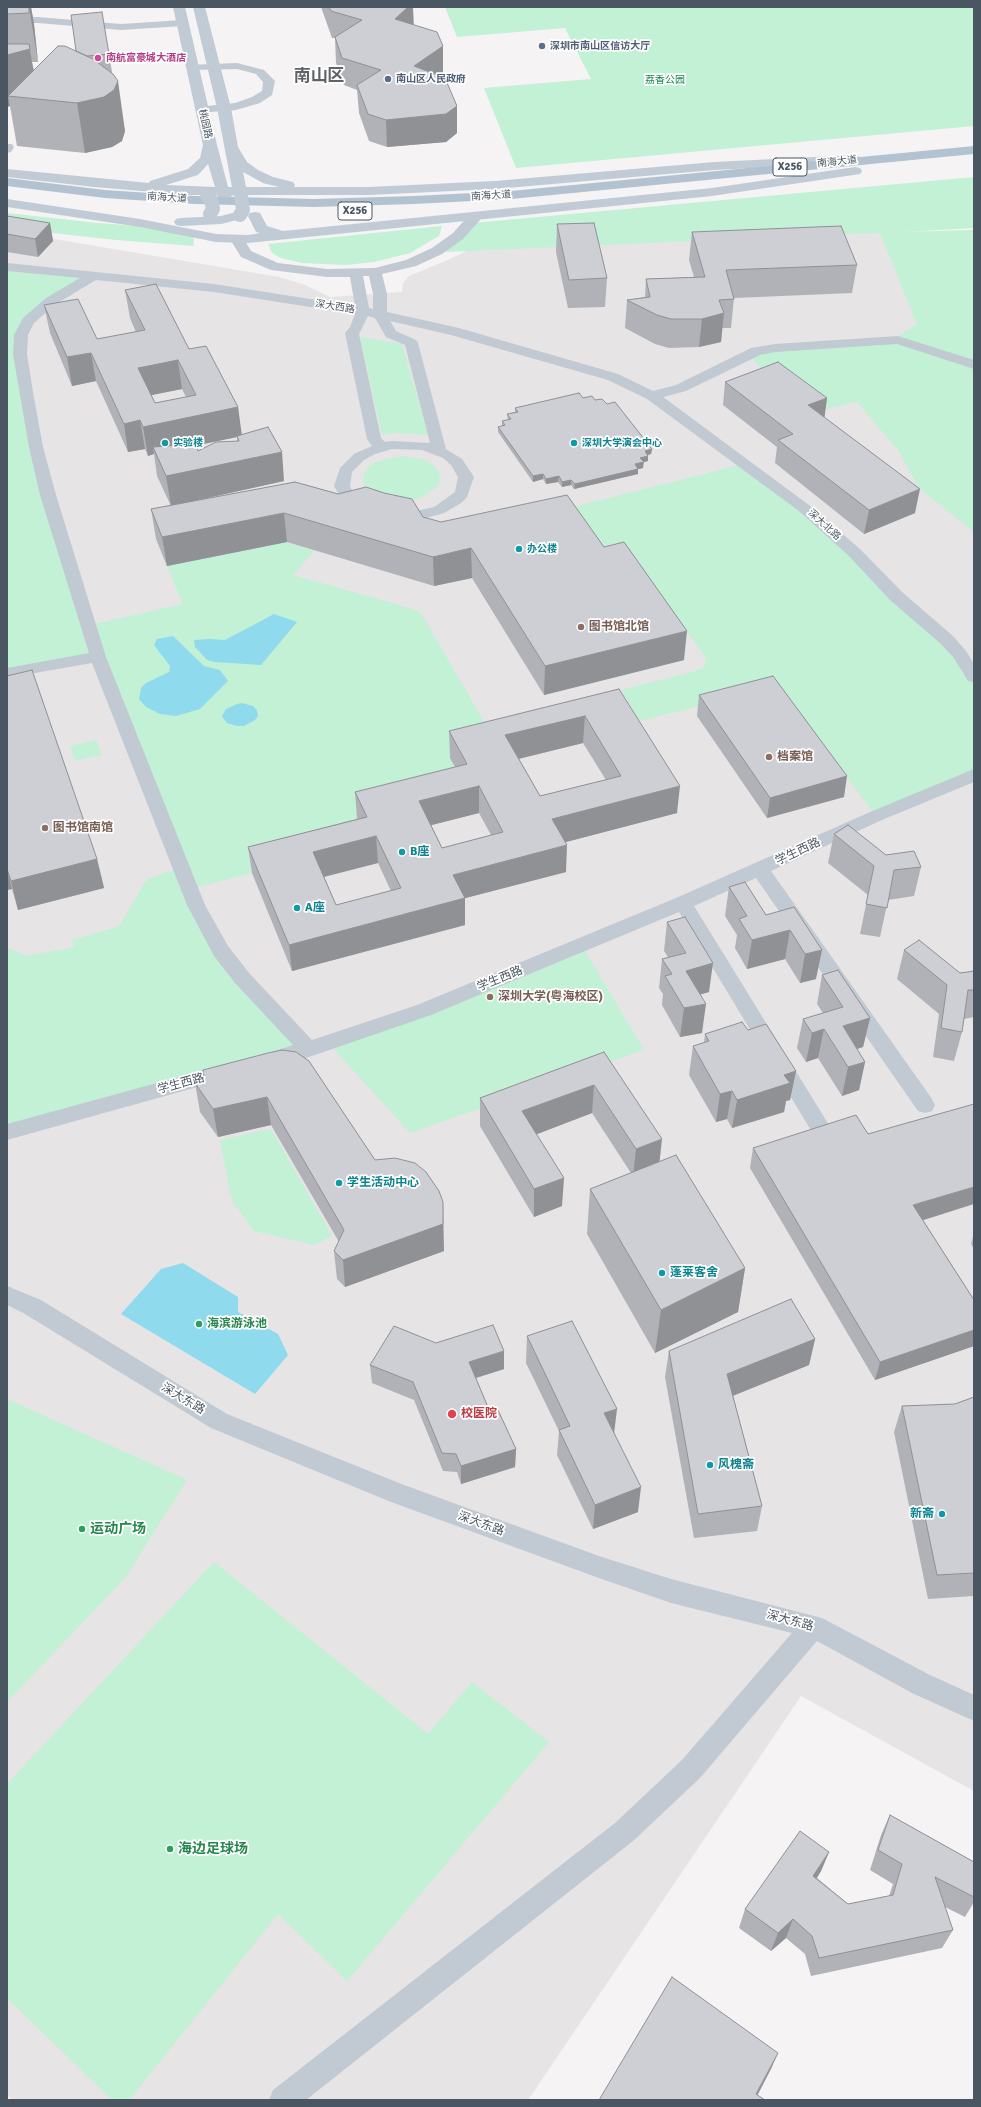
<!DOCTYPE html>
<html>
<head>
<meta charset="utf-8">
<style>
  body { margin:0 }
  #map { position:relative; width:981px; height:2107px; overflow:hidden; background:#f5f3f3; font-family:Signika,sans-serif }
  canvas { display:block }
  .frame { position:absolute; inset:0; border:8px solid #4a5661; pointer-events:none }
</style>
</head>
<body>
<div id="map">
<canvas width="981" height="2107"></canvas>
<div class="frame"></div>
</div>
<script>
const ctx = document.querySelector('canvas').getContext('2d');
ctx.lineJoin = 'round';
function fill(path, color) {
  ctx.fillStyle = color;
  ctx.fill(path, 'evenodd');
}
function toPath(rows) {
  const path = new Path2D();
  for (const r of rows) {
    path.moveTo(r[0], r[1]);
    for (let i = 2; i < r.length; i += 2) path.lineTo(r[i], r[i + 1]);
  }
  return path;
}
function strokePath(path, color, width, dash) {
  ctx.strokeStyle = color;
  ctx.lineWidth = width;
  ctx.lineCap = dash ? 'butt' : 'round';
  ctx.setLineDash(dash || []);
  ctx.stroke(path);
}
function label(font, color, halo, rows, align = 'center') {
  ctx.font = font + ' Signika,"Noto Sans SC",sans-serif';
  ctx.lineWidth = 3.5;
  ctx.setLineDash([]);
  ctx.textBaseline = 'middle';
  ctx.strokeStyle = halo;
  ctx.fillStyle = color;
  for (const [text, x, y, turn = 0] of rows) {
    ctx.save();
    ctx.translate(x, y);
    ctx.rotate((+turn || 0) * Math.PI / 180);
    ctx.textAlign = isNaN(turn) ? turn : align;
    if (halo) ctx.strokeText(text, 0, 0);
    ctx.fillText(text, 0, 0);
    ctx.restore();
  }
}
fill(toPath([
  [974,230,974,1791,801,1696,528,2100,12,2100,7,2094,7,231,279,277,305,285,330,297,402,292,403,283,409,276,448,260,481,244]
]), '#e6e4e5');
fill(toPath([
  [445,7,974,7,974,126,516,168,484,88,591,79,565,28,457,37],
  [974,177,974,228,904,232,974,230,974,532,919,488,898,450,857,402,811,412,775,385,750,355,756,351,893,340,917,324,880,233,444,252,473,223],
  [7,213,97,223,193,230,194,246,116,240,7,228],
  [442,226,439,236,410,253,374,262,346,265,302,263,281,258,272,253,268,244],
  [7,267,92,277,51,301,21,335,26,392,89,625,183,604,167,566,287,542,314,551,293,575,410,608,417,611,422,615,498,746,467,791,369,843,190,889,222,951,309,1049,7,1132,7,947,26,956,74,947,72,940,117,927,122,922,144,883,150,878,181,867,98,657,7,673],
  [360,337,402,344,428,435,395,433,382,435],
  [402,456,426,460,434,466,439,472,440,480,437,487,420,498,408,501,366,488,363,481,364,474,369,467,378,461],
  [743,464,855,553,974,677,974,775,876,816,783,693,769,688,640,721,621,690,696,671,704,667,706,658,637,561,634,558,605,560,569,508],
  [96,740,102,755,75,761,70,746],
  [585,951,644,1050,410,1133,333,1048,430,1015],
  [271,1129,332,1236,314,1245,254,1231,233,1202,230,1192,220,1140],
  [7,1399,187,1480,125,1578,7,1702],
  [214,1562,428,1734,472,1682,549,1742,347,1981,278,1914,129,2100,112,2100,7,1998,7,1784]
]), '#c3f1d5');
fill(toPath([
  [274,614,297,622,261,665,214,662,207,660,195,647,194,640,210,639,225,640],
  [173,636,204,666,220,670,228,681,200,709,176,716,160,714,146,707,139,699,141,688,146,683,169,672,170,666,154,645,157,639],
  [242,703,253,706,257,710,258,716,255,720,244,726,237,726,227,723,222,716,226,709,237,704],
  [183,1263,238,1297,238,1312,278,1334,288,1355,255,1394,121,1314,161,1269]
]), '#90daee');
fill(toPath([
  [7,17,38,17,121,24,183,20,189,23,183,26,121,30,38,23,7,23,7,17],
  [237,63,264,70,275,81,272,95,260,103,236,110,198,113,196,110,198,107,235,103,252,97,262,91,263,82,256,74,237,69,192,70,188,69,186,67,188,65,237,63],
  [7,144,12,144,14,147,11,152,7,153,7,144],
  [475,213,481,217,480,220,463,239,442,254,416,266,382,274,387,294,387,312,459,328,618,374,653,391,676,385,751,348,775,344,898,336,974,360,974,369,897,344,775,352,760,355,686,391,663,397,809,505,861,550,902,592,953,636,966,651,974,664,974,682,968,681,954,658,941,644,890,600,849,556,799,511,647,399,608,380,451,335,390,321,396,331,416,340,418,343,446,449,462,459,474,477,467,497,461,503,444,513,416,521,386,521,356,510,340,496,334,486,340,468,354,454,372,446,367,439,345,333,350,327,355,314,214,292,96,280,56,304,34,323,28,335,27,354,33,392,43,447,56,495,106,657,205,905,228,946,249,973,312,1040,417,1005,676,898,870,812,974,769,974,782,882,820,771,871,932,1099,935,1105,932,1111,925,1113,918,1111,756,878,694,906,829,1125,832,1131,829,1137,822,1139,815,1137,679,912,431,1015,309,1057,270,1068,263,1065,260,1060,263,1055,293,1045,235,983,214,956,187,905,92,663,7,678,7,668,89,653,40,495,29,447,13,354,14,335,23,318,46,298,80,278,7,271,7,263,214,284,355,306,350,277,327,277,271,270,241,257,230,239,237,235,242,236,251,251,278,263,327,269,375,268,406,260,432,248,453,233,470,214,475,213],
  [363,276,369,276,373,294,373,309,369,308,363,276],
  [368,316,375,318,386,337,405,345,430,443,392,441,385,442,381,438,359,334,368,316],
  [392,449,422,450,443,458,451,465,458,477,455,492,434,507,416,511,388,511,366,504,352,491,350,486,352,472,364,460,375,454,392,449],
  [230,1063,237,1066,240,1071,237,1076,7,1140,7,1124,230,1063],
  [7,1286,41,1300,227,1414,404,1485,599,1556,671,1579,822,1618,930,1675,974,1695,974,1721,912,1693,817,1641,700,1778,633,1841,306,2100,269,2100,273,2090,615,1823,682,1760,792,1633,671,1603,599,1578,391,1502,211,1428,25,1314,7,1305,7,1286]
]), '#c1cad2');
fill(toPath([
  [173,7,185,7,217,145,228,187,232,187,217,108,193,7,205,7,231,108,238,147,247,162,258,170,273,177,293,182,295,185,294,187,369,187,495,181,714,162,856,155,863,159,856,163,714,170,495,189,369,195,248,195,246,199,241,200,236,199,234,195,224,200,219,199,217,195,190,195,94,187,7,177,7,169,149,183,150,181,188,169,200,158,203,145,173,7],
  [208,164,215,187,166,185,198,175,208,164],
  [243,172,263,183,279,187,246,187,243,172],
  [855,167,860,168,862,171,860,174,712,196,248,243,216,242,140,227,7,207,7,199,140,219,216,234,248,235,260,233,256,232,248,216,250,213,255,212,260,213,267,226,283,231,712,188,855,167],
  [240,211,245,212,247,215,245,218,221,224,181,226,176,225,174,222,176,219,181,218,221,216,240,211]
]), '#c1cbd6');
fill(toPath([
  [974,146,974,154,511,199,414,204,314,207,195,204,105,198,7,186,7,178,105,190,195,196,314,199,414,196,511,191,974,146]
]), '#b3c2d1');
strokePath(toPath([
  [207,195,211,200,213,209,210,214],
  [240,215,243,210,241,196]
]), '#c1cbd6', 14);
fill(toPath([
  [7,7,31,7,34,24,38,62,32,62,34,70,76,51,109,54,112,72,125,131,122,141,112,147,85,153,17,146,10,106,7,107],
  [321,7,413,7,413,25,443,73,439,76,457,133,446,142,387,147,369,141,359,113,357,90,344,85,336,63,335,38,332,38],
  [7,216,50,223,53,241,38,257,7,252],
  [557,224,607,278,605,307,568,308,556,252],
  [692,232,857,265,852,293,734,298,731,328,722,328,721,342,699,347,669,348,655,344,625,328,627,300,645,297,646,279,694,277,689,260],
  [125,290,189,349,238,407,241,435,284,481,171,506,157,476,154,454,148,456,145,449,128,452,96,381,72,386,50,333,44,305,97,339,136,332,130,318],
  [182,389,186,397,155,403,151,395],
  [237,437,237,441,198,451,196,445],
  [725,382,827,398,824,418,915,513,864,534,775,463,777,447,723,405],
  [583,398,595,400,607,404,652,449,651,454,648,455,648,461,643,462,643,468,638,469,638,474,574,489,571,485,562,487,558,482,546,484,543,479,533,482,498,432,498,427,502,426,502,421,508,420,507,414,515,412,515,408],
  [295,482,423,517,684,660,544,695,472,578,434,586,287,542,167,566,156,539,151,509],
  [7,676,97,859,104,888,18,910,12,889,7,890],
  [619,689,677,813,565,842,566,872,465,898,465,925,292,971,252,873,248,847,357,819,355,792,455,767,450,758,449,731],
  [583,743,606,780,540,796,519,759],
  [479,813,491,835,442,848,431,825],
  [378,863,391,891,336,905,324,877],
  [699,695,844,797,767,818,697,716],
  [834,834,886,855,921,867,914,896,888,900,880,937,860,934,868,895,828,863],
  [729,887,766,915,794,907,816,979,800,983,785,959,747,969,735,948,737,935,725,916],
  [667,922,709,992,700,994,702,1033,680,1037,662,1005,663,994,659,988,662,959,668,957,664,951],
  [904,950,960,973,974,971,974,1017,964,1019,962,1032,954,1061,933,1057,939,1014,897,979],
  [822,975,870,1018,863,1047,857,1049,865,1062,859,1090,842,1096,818,1058,806,1062,797,1048,803,1019,823,1013,817,1004],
  [748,1030,796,1071,790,1100,786,1101,784,1112,732,1128,727,1119,716,1122,689,1075,693,1046,704,1043,705,1034],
  [604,1052,660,1162,745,1268,738,1312,655,1353,587,1234,590,1189,631,1173,592,1113,536,1134,562,1206,534,1217,480,1126,480,1098],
  [268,1053,375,1160,444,1251,345,1287,337,1279,334,1251,339,1242,271,1125,218,1137,200,1112,195,1083],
  [753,1148,923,1220,974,1300,974,1346,875,1380,750,1168],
  [974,1233,974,1249,971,1244],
  [527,1336,614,1433,638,1512,593,1529,557,1455,559,1431,526,1363],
  [815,1339,809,1365,733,1396,762,1506,757,1531,694,1538,665,1377,669,1351],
  [436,1343,504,1369,476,1378,490,1412,516,1449,515,1467,461,1484,457,1472,443,1471,414,1400,372,1383,370,1365],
  [974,1397,974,1596,928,1599,894,1432,902,1406,955,1404],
  [890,1815,974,1862,974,1902,965,1917,945,1907,953,1930,942,1948,811,1976,805,1954,786,1938,771,1951,739,1928,745,1909,829,1852,821,1871,817,1878,848,1904,889,1896,893,1884,870,1870,881,1835]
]), '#b0b2b7');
fill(toPath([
  [29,7,31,7,34,24,38,62],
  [408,7,413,7,414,29,395,19],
  [29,44,38,98,8,96,10,106,7,107,7,55],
  [443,46,443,73,414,94,414,66],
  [118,81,125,131,122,141,112,147,85,153,77,103],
  [457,106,457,133,446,142,387,147,386,120],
  [50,223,53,241,38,257,35,239],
  [724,313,721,342,699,347,702,319],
  [91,353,96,381,72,386,67,357],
  [178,360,182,389,142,397,138,368],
  [827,398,824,421,808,405],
  [238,407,242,436,156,454,153,447,154,454,148,456,143,427],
  [140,420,145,449,128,452,124,424],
  [652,449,651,454,644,456,645,451],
  [282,452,284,481,171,506,166,476],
  [648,456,648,461,640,463,640,458],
  [644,462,643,468,634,470,635,464],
  [638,469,638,474,574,489,575,484],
  [543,474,543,479,533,482,533,476],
  [559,476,558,482,546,484,546,479],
  [571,480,571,485,562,487,562,482],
  [920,489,915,513,864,534,869,510],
  [284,513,287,542,167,566,162,537],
  [471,548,472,578,434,586,433,557],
  [687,631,684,660,544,695,545,666],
  [585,716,583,743,505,762,505,735],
  [847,776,844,797,767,818,770,798],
  [479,786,479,813,420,828,419,801],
  [680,786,677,813,551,846,552,819],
  [376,836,378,863,315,879,313,852],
  [567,845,566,872,454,901,453,875],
  [97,859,104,888,18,910,11,881],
  [7,871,12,889,7,890],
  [465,898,465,925,292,971,289,945],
  [790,930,785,959,747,969,752,940],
  [822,950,816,979,800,983,805,954],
  [713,963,709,992,682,1000,686,971],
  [706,1004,702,1033,680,1037,684,1008],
  [870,1018,863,1047,840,1054,843,1026],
  [824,1029,818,1058,806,1062,812,1033],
  [865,1062,859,1090,842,1096,848,1067],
  [796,1071,790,1100,786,1101,784,1112,732,1128,737,1100,784,1075],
  [594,1085,592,1113,522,1140,522,1111],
  [732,1091,727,1119,716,1122,720,1094],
  [267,1097,271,1125,218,1137,213,1109],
  [662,1139,659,1167,633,1177,636,1149],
  [564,1178,562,1206,534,1217,534,1189],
  [974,1187,974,1204,908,1225,913,1205],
  [443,1202,444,1251,345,1287,343,1260],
  [745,1268,738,1312,655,1353,661,1310],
  [974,1330,974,1346,875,1380,880,1362],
  [815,1339,809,1365,722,1400,727,1374],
  [504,1351,504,1369,469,1380,469,1362],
  [617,1409,614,1434,604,1413],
  [516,1449,515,1467,461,1484,461,1466],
  [641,1487,638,1512,593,1529,595,1505],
  [829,1852,821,1871,806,1895,813,1876],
  [793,1919,786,1938,771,1951,778,1933],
  [778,2053,771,2069,755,2100,756,2094]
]), '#909195');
const building = toPath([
  [7,7,29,7,29,13,7,14,7,7],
  [329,7,408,7,395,19,437,32,443,46,414,66,445,78,457,106,446,114,386,120,368,114,357,85,381,70,342,58,335,37,362,20,331,11,329,7],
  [102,12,109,54,87,56,76,51,71,15,102,12],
  [7,44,29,44,30,49,7,55,7,44],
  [58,46,65,46,93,59,113,74,118,81,114,90,104,97,77,103,8,96,58,46],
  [7,216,50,223,35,239,7,234,7,216],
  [594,223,607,278,569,280,557,224,594,223],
  [841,226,857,265,726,270,734,299,719,300,724,313,702,319,671,319,657,315,627,300,650,297,646,279,705,277,692,232,841,226],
  [156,284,189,349,206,346,238,407,143,427,140,420,124,424,91,353,67,357,44,305,78,299,97,339,145,330,125,290,156,284],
  [178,360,196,395,155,403,138,368,178,360],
  [778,362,827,398,808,405,920,489,869,510,778,440,793,434,725,382,778,362],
  [579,393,583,398,592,396,595,400,602,399,607,404,615,402,652,449,645,451,648,456,640,458,644,462,635,464,638,469,575,484,571,480,562,482,559,476,546,479,543,474,533,476,498,427,505,425,502,421,511,419,507,414,518,412,515,408,579,393],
  [268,427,282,452,166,476,153,447,195,444,198,451,216,442,239,441,237,436,268,427],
  [295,482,338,494,366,487,384,493,412,499,423,517,441,522,567,495,604,547,624,542,687,631,545,666,471,548,433,557,284,513,162,537,151,509,295,482],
  [32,670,97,859,11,881,7,869,7,676,32,670],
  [773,676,847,776,770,798,699,695,773,676],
  [619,689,680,786,552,819,567,845,453,875,465,898,289,945,248,847,367,817,355,792,467,764,449,731,619,689],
  [585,716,621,776,540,796,505,735,585,716],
  [479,786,503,832,442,848,419,801,479,786],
  [376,836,401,888,336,905,313,852,376,836],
  [848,825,886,855,914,851,921,867,894,870,887,908,866,904,874,866,834,834,848,825],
  [745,882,766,915,794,907,822,950,805,954,790,930,752,940,739,919,747,916,729,887,745,882],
  [685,917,713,963,686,971,706,1004,684,1008,665,976,672,974,662,959,686,953,667,922,685,917],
  [919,940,960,973,974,971,974,990,968,990,962,1032,941,1028,947,985,904,950,919,940],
  [838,970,870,1018,843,1026,865,1062,848,1067,824,1029,812,1033,803,1019,843,1007,822,975,838,970],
  [742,1022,748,1030,766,1024,796,1071,784,1075,790,1083,737,1100,732,1091,720,1094,693,1046,709,1041,705,1034,742,1022],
  [282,1050,296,1052,309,1061,375,1160,395,1158,415,1163,426,1172,439,1191,443,1202,443,1224,343,1260,334,1251,344,1230,267,1097,213,1109,195,1083,204,1079,203,1070,268,1053,282,1050],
  [604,1052,662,1139,636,1149,594,1085,522,1111,564,1178,534,1189,480,1098,604,1052],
  [974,1104,974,1187,913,1205,974,1300,974,1330,880,1362,753,1148,856,1115,868,1134,974,1104],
  [676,1155,745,1268,661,1310,590,1189,676,1155],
  [791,1299,815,1339,727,1374,762,1506,698,1514,669,1351,791,1299],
  [572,1321,617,1409,604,1413,641,1487,595,1505,559,1430,570,1426,527,1336,572,1321],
  [493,1325,504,1351,469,1362,490,1412,498,1410,516,1449,461,1466,456,1454,442,1453,413,1382,370,1365,394,1326,436,1343,493,1325],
  [974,1397,974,1573,937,1575,902,1406,955,1404,974,1397],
  [890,1815,974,1862,974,1897,935,1877,953,1930,819,1958,812,1936,793,1919,778,1933,745,1909,800,1831,829,1852,813,1876,848,1904,893,1895,902,1864,878,1850,890,1815],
  [672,1977,778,2053,756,2094,765,2100,599,2100,672,1977]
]);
fill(building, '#cdcfd5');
strokePath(building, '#909195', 1);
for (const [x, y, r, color] of [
  [542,46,4,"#5c6f8a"],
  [98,58,4,"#d1479c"],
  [388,79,4,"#5c6f8a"],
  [165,443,4,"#0f9aa8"],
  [574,443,4,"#0f9aa8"],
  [519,549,4,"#0f9aa8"],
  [581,627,4,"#8d6e63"],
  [769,757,4,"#8d6e63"],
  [45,828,4,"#8d6e63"],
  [402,852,4,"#0f9aa8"],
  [297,908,4,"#0f9aa8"],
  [490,997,4,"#8d6e63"],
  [339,1183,4,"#0f9aa8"],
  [662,1273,4,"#0f9aa8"],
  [199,1324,4,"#2e9e5b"],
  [452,1414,5,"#e0444e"],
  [710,1465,4,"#0f9aa8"],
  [942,1514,4,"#0f9aa8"],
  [82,1529,4,"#2e9e5b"],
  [170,1849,4,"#2e9e5b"]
]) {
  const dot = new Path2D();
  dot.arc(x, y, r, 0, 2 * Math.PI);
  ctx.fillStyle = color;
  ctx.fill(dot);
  strokePath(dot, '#fff', 1.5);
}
label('bold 10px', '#4e5e75', '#fff', [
  ["深圳市南山区信访大厅",550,46],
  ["南山区人民政府",396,79]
], 'left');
label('bold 10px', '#b23c85', '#fff', [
  ["南航富豪城大酒店",106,58]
], 'left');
label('10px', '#17864f', '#fff', [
  ["荔香公园",665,80]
]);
label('10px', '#4a5661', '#fff', [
  ["桃园路",205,124,77],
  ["南海大道",837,162,-6],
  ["南海大道",491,196,-4],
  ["南海大道",167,198,4],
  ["深大西路",335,307,9],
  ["深大北路",824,525,42]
]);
label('bold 10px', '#0d838f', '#fff', [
  ["实验楼",173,443],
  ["深圳大学演会中心",582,443],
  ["办公楼",527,549]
], 'left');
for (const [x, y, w] of [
  [790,167,34],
  [355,211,34]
]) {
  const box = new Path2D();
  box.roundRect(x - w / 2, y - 9, w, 18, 3);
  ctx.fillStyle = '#fff';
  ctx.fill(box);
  strokePath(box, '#4a5661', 1);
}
label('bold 11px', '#4a5661', null, [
  ["X256",790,167],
  ["X256",355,211]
]);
label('bold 12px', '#785e54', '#fff', [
  ["图书馆北馆",589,627],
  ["档案馆",777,757],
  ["图书馆南馆",53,828],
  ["深圳大学(粤海校区)",498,997]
], 'left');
label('bold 12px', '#0d838f', '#fff', [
  ["B座",410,852],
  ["A座",305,908],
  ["学生活动中心",347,1183],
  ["蓬莱客舍",670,1273],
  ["风槐斋",718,1465],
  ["新斋",934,1514,"right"]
], 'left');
label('12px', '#4a5661', '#fff', [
  ["学生西路",798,852,-25],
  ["学生西路",500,979,-22],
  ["学生西路",181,1084,-15],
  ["深大东路",183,1399,31],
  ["深大东路",481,1524,20],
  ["深大东路",790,1621,15]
]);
label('bold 12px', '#27864d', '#fff', [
  ["海滨游泳池",207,1324]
], 'left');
label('bold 12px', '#be3a42', '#fff', [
  ["校医院",461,1414]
], 'left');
label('bold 14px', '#27864d', '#fff', [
  ["运动广场",90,1529],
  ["海边足球场",178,1849]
], 'left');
label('bold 17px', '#5f6368', '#fff', [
  ["南山区",319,77]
]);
</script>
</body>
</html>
